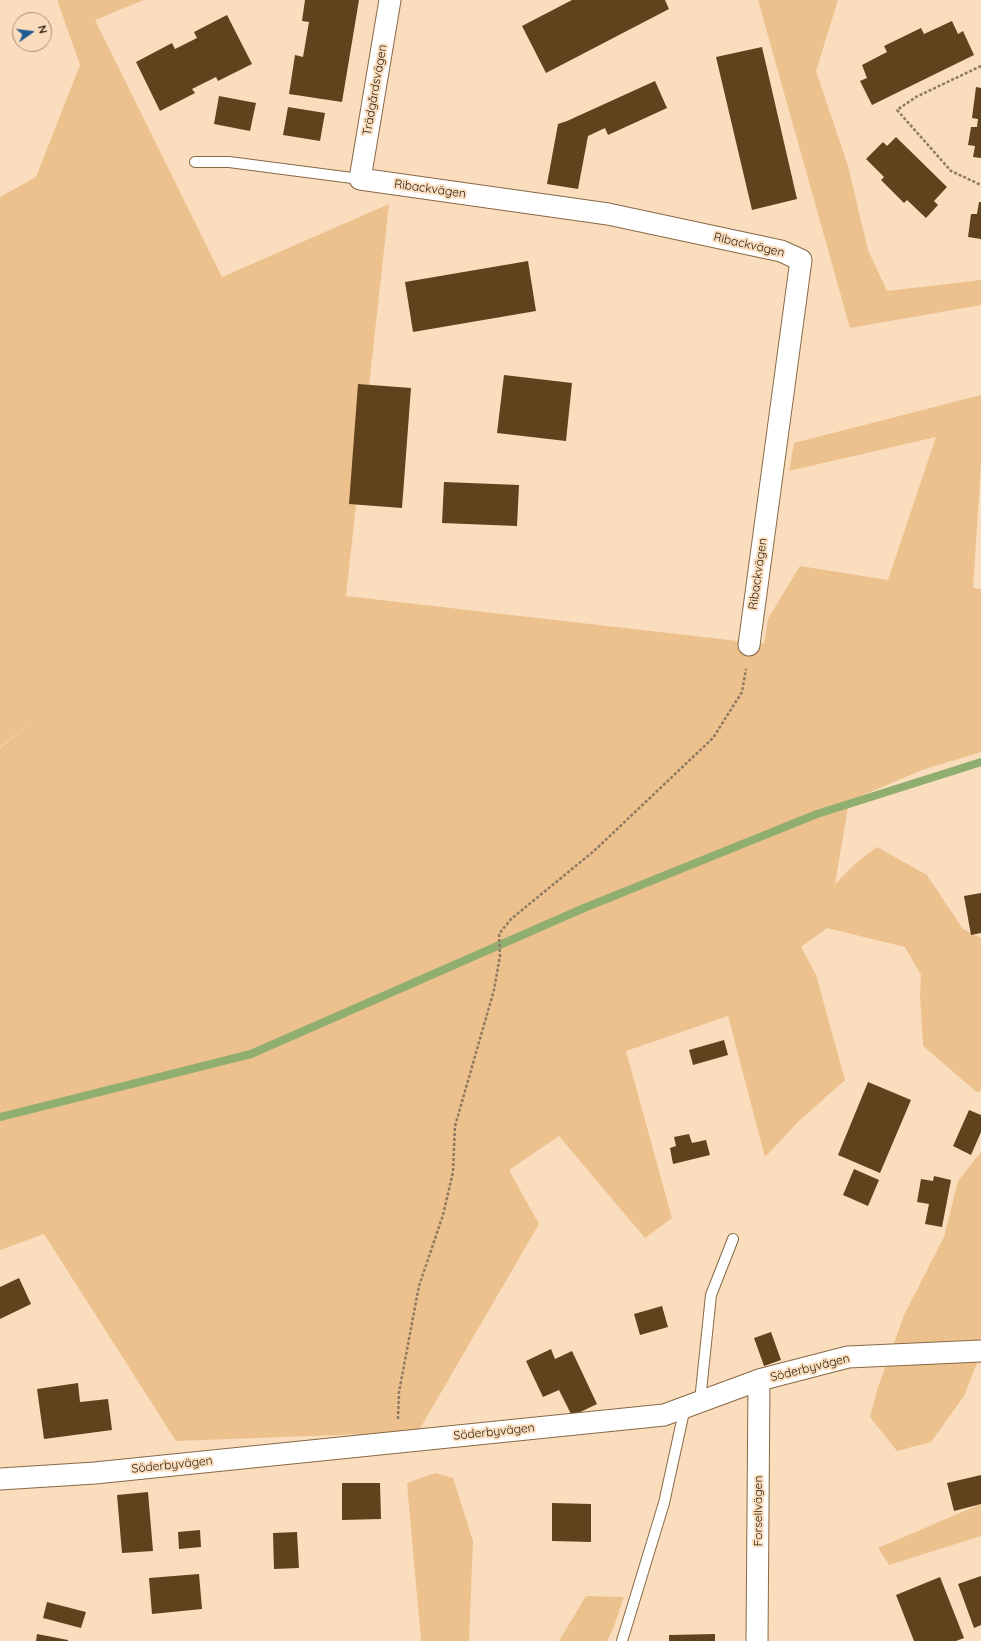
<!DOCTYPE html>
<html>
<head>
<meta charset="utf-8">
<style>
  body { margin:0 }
  #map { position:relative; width:981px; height:1641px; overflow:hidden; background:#f9ddbd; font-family:Quicksand,sans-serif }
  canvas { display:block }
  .north { position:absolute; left:12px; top:12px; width:40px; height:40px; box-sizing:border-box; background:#f9ddbd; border:1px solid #a58f76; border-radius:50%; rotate:76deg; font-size:11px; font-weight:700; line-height:16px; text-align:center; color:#281b0c }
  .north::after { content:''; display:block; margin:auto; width:14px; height:18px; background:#205b92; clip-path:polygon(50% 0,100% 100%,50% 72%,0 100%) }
</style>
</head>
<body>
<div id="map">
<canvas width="981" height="1641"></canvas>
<div class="north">N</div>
</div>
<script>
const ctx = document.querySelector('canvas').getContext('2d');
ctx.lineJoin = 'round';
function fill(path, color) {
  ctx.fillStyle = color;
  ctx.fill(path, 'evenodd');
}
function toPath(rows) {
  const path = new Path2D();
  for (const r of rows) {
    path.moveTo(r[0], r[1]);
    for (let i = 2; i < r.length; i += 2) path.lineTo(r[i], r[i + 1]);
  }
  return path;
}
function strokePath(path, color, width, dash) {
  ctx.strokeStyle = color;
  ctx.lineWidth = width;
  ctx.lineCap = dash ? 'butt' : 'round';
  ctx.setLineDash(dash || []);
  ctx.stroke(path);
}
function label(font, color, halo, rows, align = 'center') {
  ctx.font = font + ' Quicksand,sans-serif';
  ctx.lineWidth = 4;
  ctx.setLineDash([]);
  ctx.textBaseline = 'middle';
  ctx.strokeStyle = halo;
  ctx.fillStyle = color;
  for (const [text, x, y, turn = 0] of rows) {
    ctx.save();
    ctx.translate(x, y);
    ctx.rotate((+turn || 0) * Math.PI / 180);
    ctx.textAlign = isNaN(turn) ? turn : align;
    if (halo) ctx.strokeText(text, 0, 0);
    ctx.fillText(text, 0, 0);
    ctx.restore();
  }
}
fill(toPath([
  [57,0,144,0,95,20,222,277,389,204,346,596,764,644,768,619,800,566,888,580,936,437,789,471,794,443,981,395,981,465,973,588,981,589,981,752,922,770,849,801,835,884,855,864,877,847,927,875,963,929,981,938,981,1091,977,1092,923,1046,920,995,921,975,905,947,827,928,801,947,816,975,845,1080,800,1120,765,1157,728,1016,626,1051,672,1218,645,1238,559,1136,509,1170,539,1224,418,1432,176,1441,44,1234,0,1250,0,748,37,718,0,747,0,197,36,177,80,65],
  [758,0,838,0,816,71,848,166,868,250,887,291,981,280,981,305,850,328],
  [981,1152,981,1353,964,1396,931,1442,897,1451,870,1417,877,1390,904,1315,944,1237,958,1181],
  [435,1473,453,1478,473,1541,469,1641,421,1641,407,1483],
  [981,1504,981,1536,889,1565,878,1548],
  [586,1596,624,1597,613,1629,607,1641,559,1641]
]), '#edc18e');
strokePath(toPath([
  [0,1117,251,1054,584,908,817,814,981,762]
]), '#8fae70', 8);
fill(toPath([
  [305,0,359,0,342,102,289,94,295,55,303,57,309,22,302,21],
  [572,0,665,0,669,9,546,73,522,26],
  [227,15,252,64,218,81,216,77,192,89,195,93,160,111,136,62,172,43,175,49,197,38,194,32],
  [952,21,958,34,963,31,974,55,872,105,860,81,867,78,862,65,887,52,884,46,921,28,924,34],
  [762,47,797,199,752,210,716,57],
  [655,81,667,108,608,135,605,128,588,136,578,189,547,184,558,124,567,121],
  [976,87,981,88,981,158,973,157,975,146,968,145,971,127,977,127,978,119,972,118],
  [219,96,256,103,250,131,214,124],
  [288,107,325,113,320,141,283,135],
  [896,137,947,187,934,201,938,205,926,218,907,200,904,203,881,180,884,177,866,159,883,142,887,146],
  [979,202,981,202,981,239,968,237,971,214,977,214],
  [528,261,536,311,413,332,405,282],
  [504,375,572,383,566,441,497,433],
  [358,384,411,388,402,508,349,504],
  [444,482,519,485,517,526,442,523],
  [981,893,981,933,971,935,964,896],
  [724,1040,728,1055,693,1065,689,1050],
  [868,1082,911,1100,880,1173,838,1155],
  [969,1110,981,1115,981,1132,971,1155,953,1146],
  [689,1134,692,1143,706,1140,710,1155,673,1164,670,1148,676,1146,674,1137],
  [854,1169,879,1180,868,1206,843,1195],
  [934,1176,951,1180,942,1227,925,1224,929,1204,917,1202,921,1179,933,1181],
  [19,1278,31,1304,0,1319,0,1287],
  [662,1306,668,1327,640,1335,634,1314],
  [771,1332,781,1360,764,1366,754,1338],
  [551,1349,555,1359,572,1351,597,1404,572,1416,559,1390,543,1397,526,1361],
  [78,1383,80,1402,108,1399,112,1430,44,1439,37,1389],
  [981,1475,981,1504,954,1511,947,1483],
  [342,1483,380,1483,381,1519,342,1520],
  [148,1492,153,1551,122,1553,117,1495],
  [552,1503,591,1504,591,1542,552,1541],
  [200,1530,201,1547,179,1549,178,1532],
  [297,1532,299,1568,274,1569,273,1533],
  [199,1574,202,1609,152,1614,149,1578],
  [981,1576,981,1625,974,1628,958,1584],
  [940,1577,964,1638,956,1641,914,1641,896,1595],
  [47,1602,86,1612,81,1628,43,1618],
  [37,1634,68,1640,68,1641,36,1641],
  [715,1634,715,1641,669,1641,669,1635]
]), '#60421d');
const service = toPath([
  [195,162,229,162,360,179],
  [700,1401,711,1295,733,1239],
  [622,1641,664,1503,685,1407]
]);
const minor = toPath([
  [390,0,360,179,608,214,781,251,801,260,749,645],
  [0,1479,95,1473,664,1415,759,1380,848,1357,981,1351],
  [757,1641,759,1380]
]);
strokePath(service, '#886944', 12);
strokePath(minor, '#886944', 23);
strokePath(toPath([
  [981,66,916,97,897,110,951,171,981,185],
  [398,1419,399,1392,419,1286,443,1215,453,1172,455,1126,494,990,500,956,499,934,511,919,594,851,713,738,742,692,746,669]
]), '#8e7962', 2.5, [3, 2]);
strokePath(service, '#fff', 10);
strokePath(minor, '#fff', 21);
label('12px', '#281b0c', '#f9ddbd', [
  ["Trädgårdsvägen",375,90,-80],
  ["Ribackvägen",430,189,8],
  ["Ribackvägen",749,245,13],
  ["Ribackvägen",758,574,-82],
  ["Söderbyvägen",810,1368,-14],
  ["Söderbyvägen",494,1432,-6],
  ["Söderbyvägen",172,1465,-6],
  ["Forsellvägen",758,1511,-90]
]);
</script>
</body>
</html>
